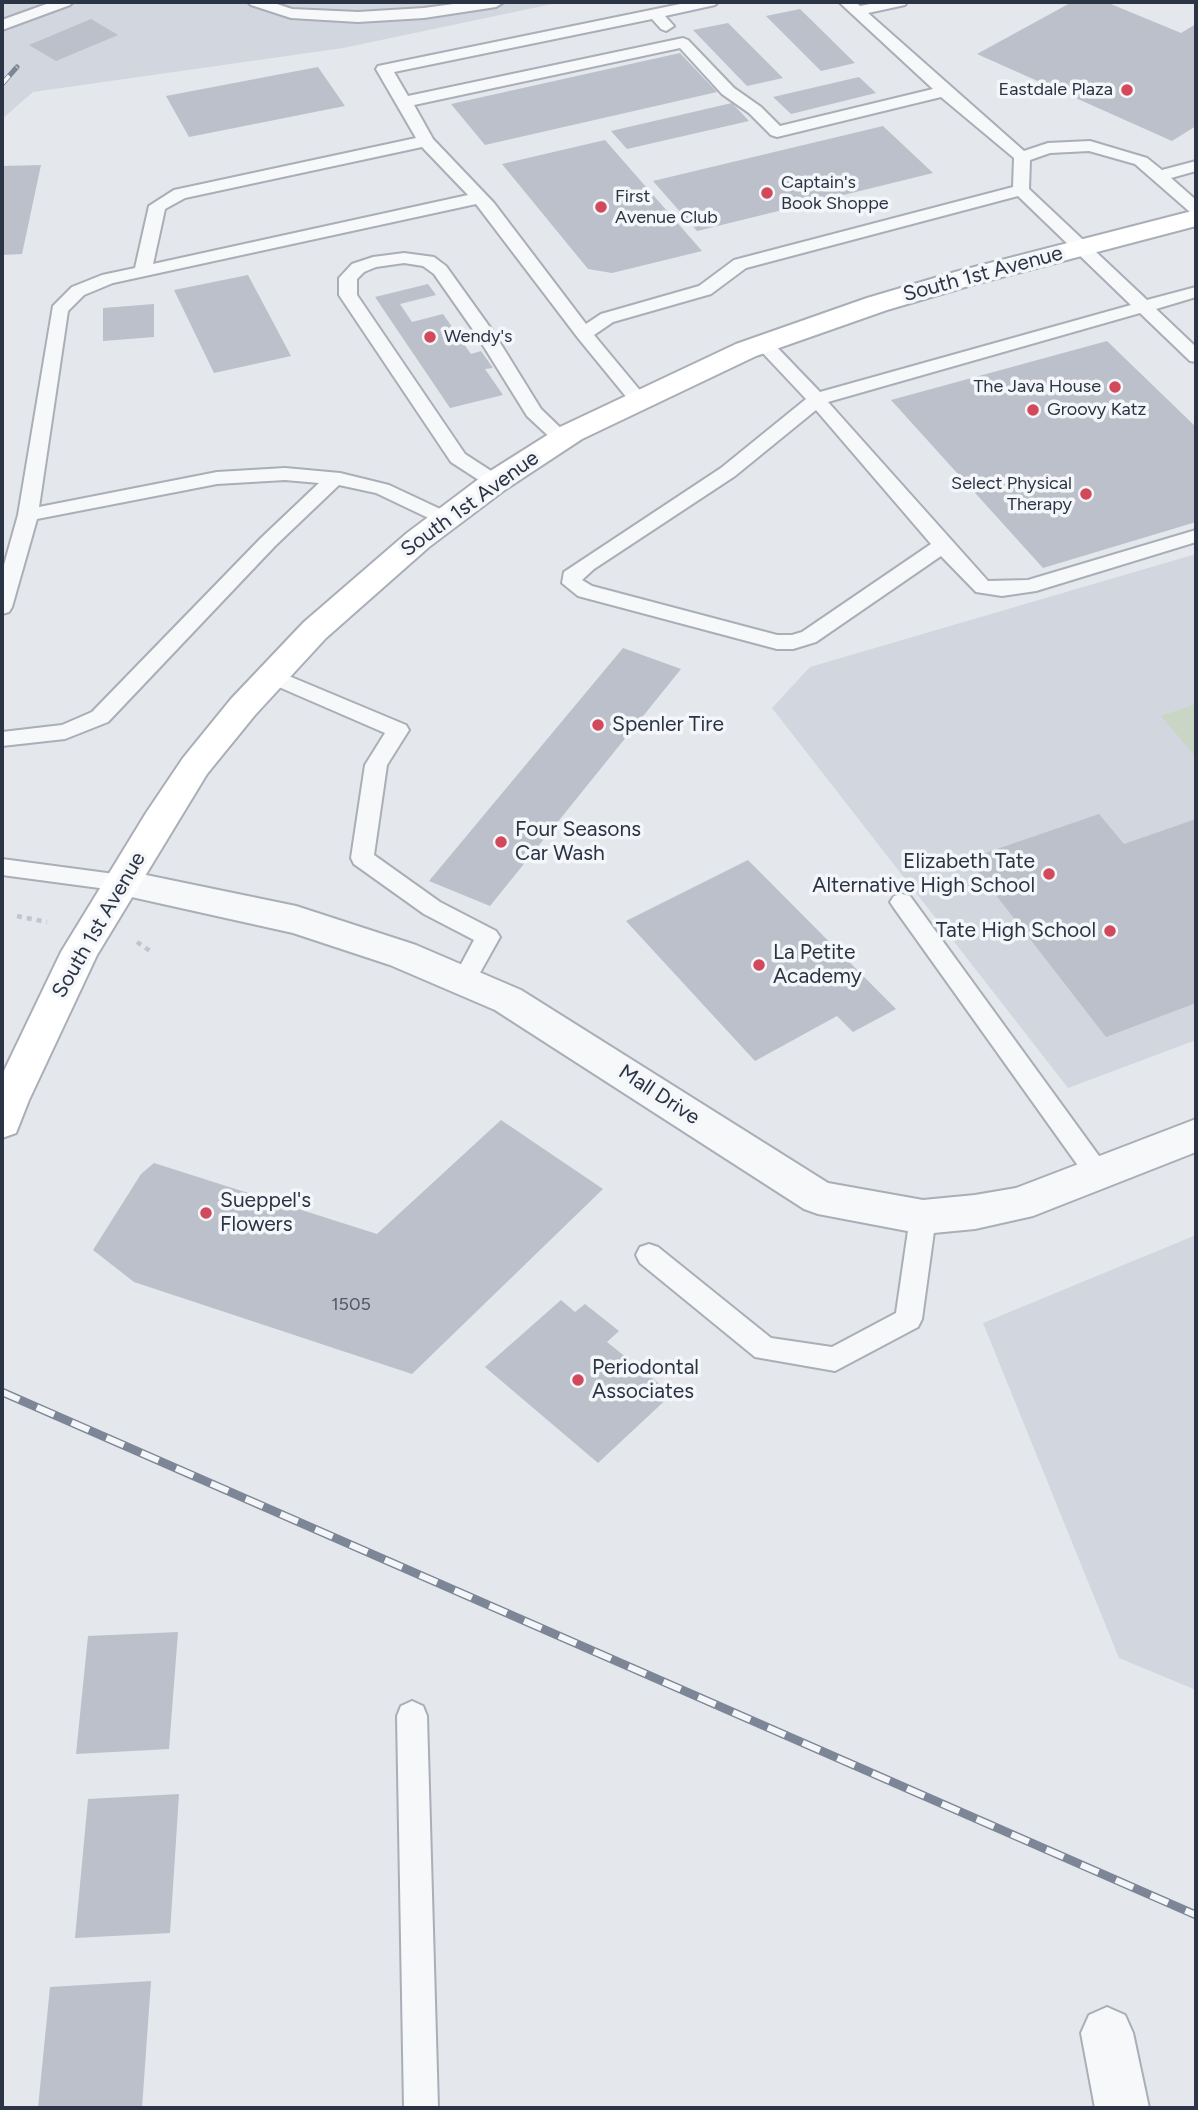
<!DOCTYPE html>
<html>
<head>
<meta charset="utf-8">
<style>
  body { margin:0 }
  #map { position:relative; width:1198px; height:2110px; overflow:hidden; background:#e4e7ec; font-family:Figtree,sans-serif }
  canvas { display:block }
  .frame { position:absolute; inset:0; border:4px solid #2b3445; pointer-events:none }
</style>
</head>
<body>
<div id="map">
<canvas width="1198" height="2110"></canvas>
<div class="frame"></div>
</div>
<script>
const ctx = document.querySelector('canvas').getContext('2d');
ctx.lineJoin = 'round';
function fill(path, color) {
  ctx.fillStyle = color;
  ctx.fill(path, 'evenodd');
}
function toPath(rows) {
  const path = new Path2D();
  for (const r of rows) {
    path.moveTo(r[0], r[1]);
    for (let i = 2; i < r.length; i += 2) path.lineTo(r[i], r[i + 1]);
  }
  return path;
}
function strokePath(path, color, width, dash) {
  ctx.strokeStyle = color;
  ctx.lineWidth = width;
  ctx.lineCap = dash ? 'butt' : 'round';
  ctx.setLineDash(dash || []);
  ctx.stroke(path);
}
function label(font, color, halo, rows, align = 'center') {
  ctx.font = font + ' Figtree,sans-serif';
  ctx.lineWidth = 7;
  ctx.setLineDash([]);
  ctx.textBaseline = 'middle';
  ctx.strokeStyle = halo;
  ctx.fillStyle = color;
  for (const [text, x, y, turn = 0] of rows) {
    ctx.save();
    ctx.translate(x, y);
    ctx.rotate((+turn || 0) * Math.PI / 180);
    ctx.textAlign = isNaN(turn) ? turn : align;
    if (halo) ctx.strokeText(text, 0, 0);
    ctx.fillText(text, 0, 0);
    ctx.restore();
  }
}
fill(toPath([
  [2,2,562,2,343,48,33,92,2,119],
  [1196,554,1196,1040,1068,1088,772,708,810,667],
  [1196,1235,1196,1690,1119,1658,983,1323]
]), '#d2d6de');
fill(toPath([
  [1196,704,1196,757,1161,716]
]), '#c9d6c5');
fill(toPath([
  [1072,2,1106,2,1181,33,1196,24,1196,126,1172,141,977,54],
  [800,9,855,63,821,71,766,16],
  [91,19,118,35,56,61,29,45],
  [728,23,783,78,747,86,693,30],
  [680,53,717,92,485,145,451,104],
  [318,67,345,106,189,137,166,96],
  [859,77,876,93,791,114,773,97],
  [732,103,749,121,627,149,611,131],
  [883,126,933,173,697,231,653,181],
  [605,140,702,251,612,273,588,269,502,164],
  [41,165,22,254,2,255,2,166],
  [248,275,291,356,214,373,174,290],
  [428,284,436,295,400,304,412,322,443,314,471,354,481,351,493,368,485,369,503,395,450,408,375,297],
  [154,304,154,337,103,341,103,308],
  [1107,341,1196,427,1196,522,1043,568,891,400],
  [623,648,681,669,490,906,429,881],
  [1099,814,1124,844,1196,819,1196,1003,1106,1037,968,859],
  [748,860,896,1009,853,1032,837,1016,755,1061,626,921],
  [501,1120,603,1189,412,1374,134,1282,93,1250,141,1174,154,1163,377,1234],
  [561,1300,575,1312,585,1304,619,1331,607,1342,672,1394,598,1463,485,1367],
  [178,1632,169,1749,76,1754,88,1636],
  [179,1794,170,1933,75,1938,88,1799],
  [151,1981,142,2108,38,2108,50,1987]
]), '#bbc0ca');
const service = toPath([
  [52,2,73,2,70,5,2,30,2,20,52,2],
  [248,2,271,2,292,9,358,12,424,8,468,2,504,2,496,7,424,18,358,22,291,18,251,5,248,2],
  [690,2,718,2,715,5,665,16,674,26,666,31,661,29,652,19,394,72,408,96,683,38,688,40,734,88,761,107,780,126,933,89,839,2,856,2,860,6,880,2,907,2,905,5,868,13,1024,151,1048,143,1090,141,1147,158,1162,170,1196,161,1196,171,1171,178,1196,200,1196,213,1190,212,1135,164,1089,151,1050,153,1030,160,1029,189,1147,300,1196,287,1196,297,1156,309,1196,347,1196,362,1190,361,1140,313,828,402,988,581,1028,580,1196,530,1196,542,1036,591,1002,596,976,592,941,556,816,642,793,649,777,649,578,596,562,583,564,572,721,468,806,399,758,348,755,344,758,340,770,340,820,392,1131,305,1018,196,746,268,711,294,613,322,594,335,648,400,639,406,632,404,578,338,476,204,113,283,84,295,68,311,39,507,217,472,285,468,340,473,389,485,453,515,456,519,453,523,439,523,376,493,339,485,275,546,108,722,65,739,2,746,2,732,62,725,92,712,261,538,319,483,285,480,217,484,37,519,12,607,9,612,2,614,2,572,18,515,53,306,72,287,102,275,135,268,149,206,174,190,416,138,376,69,378,66,690,2],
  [680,48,722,94,749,113,771,135,777,137,941,97,1014,158,1013,187,734,260,699,286,601,314,586,324,494,203,433,139,414,105,680,48],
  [422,147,468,195,153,264,165,209,185,198,422,147],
  [816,410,931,544,802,632,792,635,777,635,592,586,582,580,594,569,735,476,816,410],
  [404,253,434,257,446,266,494,333,541,409,572,439,563,445,556,443,527,416,476,334,434,274,423,266,404,263,376,267,364,272,357,279,357,295,465,454,502,478,505,482,502,486,488,486,451,462,339,295,339,278,352,264,373,257,404,253],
  [272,669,406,725,409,730,387,765,374,855,440,902,496,931,500,937,472,987,464,990,456,987,452,981,474,940,424,914,354,864,351,858,365,765,385,733,265,681,261,676,265,671,272,669],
  [2,859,122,875,130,877,133,883,130,889,122,891,2,875,2,859],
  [902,894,910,896,1107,1167,1111,1174,1107,1181,1098,1184,1089,1181,894,908,890,902,894,896,902,894],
  [923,1206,932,1209,936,1217,922,1319,918,1327,835,1371,755,1357,640,1263,636,1255,640,1247,649,1244,658,1247,771,1338,832,1347,896,1313,910,1217,914,1209,923,1206],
  [412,1701,423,1706,427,1716,438,2108,404,2108,397,1716,401,1706,412,1701]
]);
const minor = toPath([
  [122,870,296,906,416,945,521,990,828,1183,923,1200,975,1195,1016,1188,1196,1119,1196,1152,1033,1216,975,1229,923,1234,818,1214,804,1209,495,1010,390,965,293,933,109,892,104,883,109,874,122,870],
  [1107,2007,1125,2015,1133,2033,1149,2108,1095,2108,1081,2033,1089,2015,1107,2007]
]);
const secondary = toPath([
  [1196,210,1196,226,975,284,887,310,756,356,582,439,506,489,429,547,326,638,255,715,207,774,97,955,29,1100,16,1133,2,1138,2,1075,61,952,146,813,183,758,231,699,304,622,407,533,484,475,560,427,736,344,867,298,955,272,1196,210]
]);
strokePath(service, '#a9aeb7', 4);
strokePath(minor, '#a9aeb7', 4);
strokePath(secondary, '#a9aeb7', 4);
strokePath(toPath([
  [17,916,47,922],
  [137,942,153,953]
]), '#c2c5cb', 4.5, [5, 5]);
fill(service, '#f7f8fa');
fill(minor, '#f7f8fa');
fill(secondary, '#fff');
const railFar1 = toPath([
  [2,84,17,67]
]);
const rail = toPath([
  [2,1392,1196,1915]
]);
strokePath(railFar1, '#7d8696', 5);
strokePath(rail, '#7d8696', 9);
strokePath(railFar1, '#f4f6f9', 3.5, [11]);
strokePath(rail, '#f4f6f9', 6, [19]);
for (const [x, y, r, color] of [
  [1127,90,7,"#d1495b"],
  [767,193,7,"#d1495b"],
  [601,207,7,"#d1495b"],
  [430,337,7,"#d1495b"],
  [1115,387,7,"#d1495b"],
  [1033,410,7,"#d1495b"],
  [1086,494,7,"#d1495b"],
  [598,725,7,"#d1495b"],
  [501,842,7,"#d1495b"],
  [1049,874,7,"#d1495b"],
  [1110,931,7,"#d1495b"],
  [759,965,7,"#d1495b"],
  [206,1213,7,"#d1495b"],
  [578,1380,7,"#d1495b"]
]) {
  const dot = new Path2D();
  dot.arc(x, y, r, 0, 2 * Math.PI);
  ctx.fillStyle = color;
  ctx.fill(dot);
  strokePath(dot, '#f4f6f9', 2.5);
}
label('18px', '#2b3445', '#f4f6f9', [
  ["Eastdale Plaza",1113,90,"right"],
  ["Captain's",781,183],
  ["Book Shoppe",781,204],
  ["First",615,197],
  ["Avenue Club",615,218],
  ["Wendy's",444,337],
  ["The Java House",1101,387,"right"],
  ["Groovy Katz",1047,410],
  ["Select Physical",1072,484,"right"],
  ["Therapy",1072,505,"right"]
], 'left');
label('18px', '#4f5766', null, [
  ["1505",351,1305]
]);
label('21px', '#2b3445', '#f4f6f9', [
  ["South 1st Avenue",983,274,-15],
  ["South 1st Avenue",470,504,-36],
  ["South 1st Avenue",99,925,-60],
  ["Mall Drive",659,1095,33]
]);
label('21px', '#2b3445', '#f4f6f9', [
  ["Spenler Tire",612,725],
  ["Four Seasons",515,830],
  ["Car Wash",515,854],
  ["Elizabeth Tate",1035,862,"right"],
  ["Alternative High School",1035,886,"right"],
  ["Tate High School",1096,931,"right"],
  ["La Petite",773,953],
  ["Academy",773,977],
  ["Sueppel's",220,1201],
  ["Flowers",220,1225],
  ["Periodontal",592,1368],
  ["Associates",592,1392]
], 'left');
</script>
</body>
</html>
